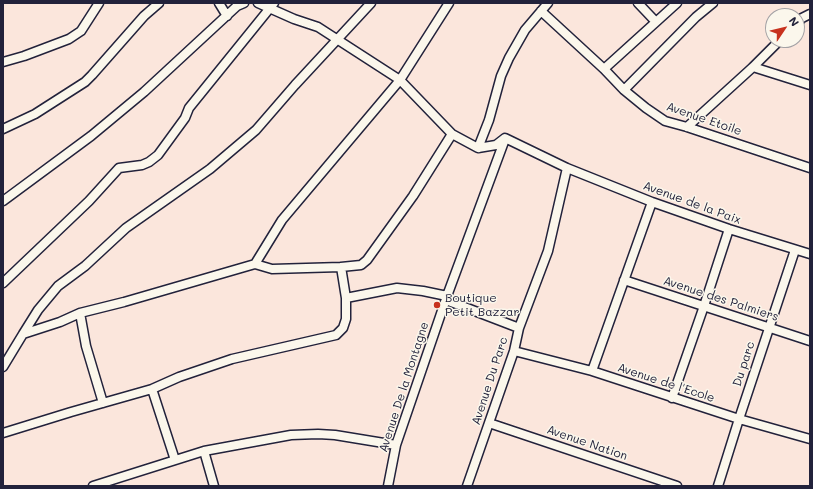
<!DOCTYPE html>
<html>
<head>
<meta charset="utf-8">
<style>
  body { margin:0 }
  #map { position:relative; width:813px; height:489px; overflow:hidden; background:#fbe6dc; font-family:Mali,sans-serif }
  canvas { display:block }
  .frame { position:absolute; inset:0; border:4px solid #22223b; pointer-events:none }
  .north { position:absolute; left:765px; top:8px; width:40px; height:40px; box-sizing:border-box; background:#fbf7ec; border:1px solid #a4a2a5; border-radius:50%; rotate:55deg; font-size:11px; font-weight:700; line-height:16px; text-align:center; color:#22223b }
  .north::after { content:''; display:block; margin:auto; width:14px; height:18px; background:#c8321e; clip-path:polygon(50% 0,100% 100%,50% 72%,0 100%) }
</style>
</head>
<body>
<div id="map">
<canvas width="813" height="489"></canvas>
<div class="frame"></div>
<div class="north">N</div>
</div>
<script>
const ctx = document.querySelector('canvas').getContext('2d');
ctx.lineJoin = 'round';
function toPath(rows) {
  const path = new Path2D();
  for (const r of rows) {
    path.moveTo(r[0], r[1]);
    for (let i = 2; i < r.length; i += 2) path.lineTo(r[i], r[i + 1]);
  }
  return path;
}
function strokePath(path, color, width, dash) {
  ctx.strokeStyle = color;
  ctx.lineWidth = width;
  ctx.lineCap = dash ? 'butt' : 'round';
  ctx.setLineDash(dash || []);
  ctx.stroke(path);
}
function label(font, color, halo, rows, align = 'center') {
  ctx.font = font + ' Mali,sans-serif';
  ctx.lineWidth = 3;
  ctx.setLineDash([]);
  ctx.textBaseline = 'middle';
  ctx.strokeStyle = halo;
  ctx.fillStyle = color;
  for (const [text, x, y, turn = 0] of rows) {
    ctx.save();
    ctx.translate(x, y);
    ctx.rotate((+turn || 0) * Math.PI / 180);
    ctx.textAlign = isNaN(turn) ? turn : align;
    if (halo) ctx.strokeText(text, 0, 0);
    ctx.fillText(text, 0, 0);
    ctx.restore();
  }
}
const minor = toPath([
  [219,3,227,16],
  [258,3,294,19,318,27,400,80,452,134,478,148,496,145,505,138,567,168,652,202,729,229,810,254],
  [638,3,656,22],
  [541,11,604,69,624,90,646,108,665,121,687,127,810,168],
  [797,24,802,18,810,14],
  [3,62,24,56,69,39,81,31,99,3],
  [753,67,810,85],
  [604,69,677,3],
  [624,90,696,17,713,3],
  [687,127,753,67,780,40],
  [3,129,35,114,85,82,92,75,144,16,159,3],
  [478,148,489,120,501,76,509,58,525,30,548,3],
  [3,201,91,136,144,92,237,6,244,3],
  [255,264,282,220,400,80,449,3],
  [624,280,810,341],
  [3,283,89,201,119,168,142,165,149,162,158,155,185,118,189,108,274,3],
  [346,298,397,288,423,291,447,296],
  [446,300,519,328],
  [80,313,86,346,103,403],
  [23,334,38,310,58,286,85,266,126,228,210,169,256,130,295,85,371,3],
  [514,351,592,371,739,419,810,439],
  [3,367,23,334,60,322,80,313,124,302,255,264,272,269,341,267,361,265,367,260,413,196,452,134],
  [592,371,652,202],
  [152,389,175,460],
  [672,398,704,306,729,229],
  [489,423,677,486],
  [3,433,71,412,152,389,179,377,232,359,336,335,343,328,346,319,346,298,341,267],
  [204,451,214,486],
  [93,486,204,451,291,435,318,434,335,435,396,445],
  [388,486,396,445,447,296,505,139],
  [467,486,514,351,519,328,548,251,567,168],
  [718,486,739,419,795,250]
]);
strokePath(minor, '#22223b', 11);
strokePath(minor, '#fbf7ec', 8);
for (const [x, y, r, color] of [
  [437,305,4,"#c8321e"]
]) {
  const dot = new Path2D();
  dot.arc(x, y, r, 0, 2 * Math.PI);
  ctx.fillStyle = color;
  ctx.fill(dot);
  strokePath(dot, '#fbf7ec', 1.5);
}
label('12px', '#22223b', '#fbf7ec', [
  ["Avenue Etoile",704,119,19],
  ["Avenue de la Paix",692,203,20],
  ["Avenue des Palmiers",721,299,18],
  ["Du parc",744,364,-72],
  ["Avenue Du Parc",490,381,-72],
  ["Avenue de l'Ecole",666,383,18],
  ["Avenue De la Montagne",404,387,-72],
  ["Avenue Nation",587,443,19]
]);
label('12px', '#22223b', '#fbf7ec', [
  ["Boutique",445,298],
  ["Petit Bazzar",445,312]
], 'left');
</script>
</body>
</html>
